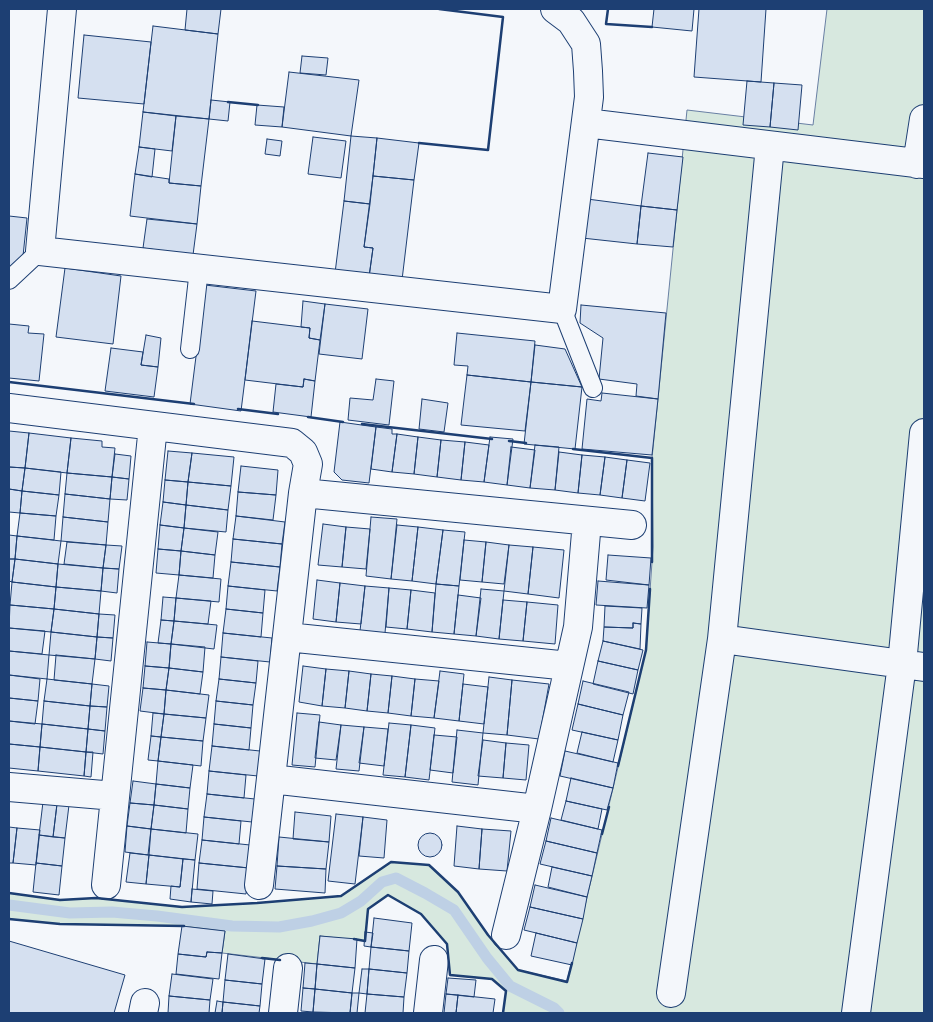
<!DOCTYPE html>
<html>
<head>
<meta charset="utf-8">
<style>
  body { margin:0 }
  #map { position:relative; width:933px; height:1022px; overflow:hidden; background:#f4f7fb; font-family:"DejaVu Sans",sans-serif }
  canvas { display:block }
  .frame { position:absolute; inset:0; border:10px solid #1d3f73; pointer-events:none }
</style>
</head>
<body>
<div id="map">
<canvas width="933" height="1022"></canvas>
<div class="frame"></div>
</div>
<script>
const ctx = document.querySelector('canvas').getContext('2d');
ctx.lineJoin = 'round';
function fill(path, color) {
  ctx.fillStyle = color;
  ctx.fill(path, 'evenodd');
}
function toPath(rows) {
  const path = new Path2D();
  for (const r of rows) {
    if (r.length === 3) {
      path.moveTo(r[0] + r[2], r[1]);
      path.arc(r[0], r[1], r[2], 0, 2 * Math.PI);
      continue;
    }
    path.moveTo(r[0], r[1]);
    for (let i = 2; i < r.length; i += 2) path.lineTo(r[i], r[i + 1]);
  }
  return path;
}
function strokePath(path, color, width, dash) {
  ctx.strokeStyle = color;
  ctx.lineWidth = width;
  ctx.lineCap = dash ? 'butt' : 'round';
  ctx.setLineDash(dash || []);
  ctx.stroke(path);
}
const green = toPath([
  [827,9,924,9,924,1013,503,1013,506,991,492,979,450,975,447,944,421,914,388,895,368,909,365,941,320,936,317,964,222,953,225,931,182,926,60,924,9,919,9,893,60,900,96,898,182,907,257,903,341,896,391,862,429,865,458,892,488,935,518,970,567,981,646,650,653,547,652,458,687,110,813,125,827,9]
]);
fill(green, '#d7e8df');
strokePath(green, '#687fa3', 1);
strokePath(toPath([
  [9,905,70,913,112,912,157,916,232,926,279,927,312,921,341,913,361,901,382,882,396,878,425,893,454,910,487,958,510,986,554,1008,559,1013]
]), '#bed0e5', 11);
const building = toPath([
  [187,9,221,9,218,34,185,30,187,9],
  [654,9,694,9,692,31,652,27,654,9],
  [699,9,766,9,761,82,694,77,699,9],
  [153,26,218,34,209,119,143,112,153,26],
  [84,35,151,42,144,104,78,98,84,35],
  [302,56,328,58,326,75,300,73,302,56],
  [289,72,359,80,351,136,282,127,289,72],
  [747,81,774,83,770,127,743,125,747,81],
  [774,83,802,85,798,130,770,127,774,83],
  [211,100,230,102,228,121,209,119,211,100],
  [257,105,284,107,282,127,255,125,257,105],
  [143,112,176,116,172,151,139,147,143,112],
  [176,116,209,119,201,186,169,183,176,116],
  [351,136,377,138,370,204,344,201,351,136],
  [313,137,346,141,341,178,308,174,313,137],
  [377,138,419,143,414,180,373,176,377,138],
  [267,139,282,141,280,156,265,154,267,139],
  [139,147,155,149,152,177,135,174,139,147],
  [648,153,683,157,677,210,641,206,648,153],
  [135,174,169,179,169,183,201,186,197,224,130,216,135,174],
  [373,176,414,180,402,280,369,277,373,248,364,247,373,176],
  [587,199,641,206,637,244,582,238,587,199],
  [344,201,370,204,364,247,373,248,369,277,335,273,344,201],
  [641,206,677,210,673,247,637,244,641,206],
  [9,216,27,218,23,256,9,269,9,216],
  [147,219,197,224,193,255,143,248,147,219],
  [65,268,121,276,113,344,56,337,65,268],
  [205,285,256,291,241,411,190,404,205,285],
  [303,301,325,304,320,340,309,338,310,328,301,327,303,301],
  [325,304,368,309,362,359,319,354,325,304],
  [581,305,666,313,658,399,636,396,637,384,599,379,603,338,580,323,581,305],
  [252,321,310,328,309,338,320,340,315,381,304,379,303,387,245,380,252,321],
  [9,324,29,326,28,333,44,334,39,381,9,378,9,324],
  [457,333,535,341,531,382,467,375,468,366,454,365,457,333],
  [146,335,161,338,158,367,141,365,146,335],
  [535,345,565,349,582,387,531,382,535,345],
  [111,348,143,352,141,365,158,367,154,397,105,391,111,348],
  [467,375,531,382,525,431,461,425,467,375],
  [304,379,315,381,311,417,273,412,276,384,303,387,304,379],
  [376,379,394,381,389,425,348,420,350,398,373,400,376,379],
  [531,382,582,387,575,449,524,444,531,382],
  [602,393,658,399,652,455,582,449,587,399,601,401,602,393],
  [422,399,448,403,444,432,419,429,422,399],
  [340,422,376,427,369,483,342,480,334,472,340,422],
  [376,427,392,429,392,434,397,434,392,472,371,469,376,427],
  [9,431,29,433,25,468,9,467,9,431],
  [29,433,71,438,67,473,25,468,29,433],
  [397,434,418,437,414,474,392,472,397,434],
  [418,437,441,440,437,477,414,474,418,437],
  [490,437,513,439,507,485,484,482,490,437],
  [71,438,102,441,102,447,115,448,112,477,67,473,71,438],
  [441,440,465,442,461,480,437,477,441,440],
  [465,442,489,445,484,482,461,480,465,442],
  [535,445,559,447,555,490,530,488,535,445],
  [511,447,535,450,530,488,507,485,511,447],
  [168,451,192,453,188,482,165,480,168,451],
  [559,452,582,455,578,493,555,490,559,452],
  [192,453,234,457,231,486,188,482,192,453],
  [115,454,131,456,129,479,112,477,115,454],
  [582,455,605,457,600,495,578,493,582,455],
  [605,457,627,460,622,498,600,495,605,457],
  [627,460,650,463,645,501,622,498,627,460],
  [241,466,278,470,276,495,238,492,241,466],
  [9,467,25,468,22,491,9,489,9,467],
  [25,468,61,472,59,495,22,491,25,468],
  [67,473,112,477,110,499,65,494,67,473],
  [112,477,129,479,127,500,110,499,112,477],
  [165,480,188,482,186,505,163,502,165,480],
  [188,482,231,486,228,510,186,505,188,482],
  [9,489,22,491,20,513,9,512,9,489],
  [22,491,59,495,56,516,20,513,22,491],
  [238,492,276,495,273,520,236,516,238,492],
  [65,494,110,499,108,522,63,517,65,494],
  [163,502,186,505,184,528,160,525,163,502],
  [186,505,228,510,226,532,184,528,186,505],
  [20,513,56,516,54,540,17,536,20,513],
  [236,516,285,522,282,544,233,539,236,516],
  [63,517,108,522,106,545,61,541,63,517],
  [371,517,397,519,391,579,366,576,371,517],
  [323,524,346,527,342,567,318,565,323,524],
  [160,525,184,528,181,551,158,549,160,525],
  [397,525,418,527,412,581,391,579,397,525],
  [346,527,370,529,366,569,342,567,346,527],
  [418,527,443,530,436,584,412,581,418,527],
  [184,528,218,532,215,555,181,551,184,528],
  [443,530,465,532,459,586,436,584,443,530],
  [9,535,17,536,15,559,9,559,9,535],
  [17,536,61,541,58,564,15,559,17,536],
  [233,539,282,544,280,567,231,562,233,539],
  [464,540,486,542,482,582,460,580,464,540],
  [67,542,106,545,103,568,64,564,67,542],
  [486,542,509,545,504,584,482,582,486,542],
  [106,545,122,546,119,569,103,568,106,545],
  [509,545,533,547,528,594,504,591,509,545],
  [533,547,564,550,559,598,528,594,533,547],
  [158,549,181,551,179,575,156,573,158,549],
  [181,551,215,555,213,578,179,575,181,551],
  [608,555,651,558,649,585,606,580,608,555],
  [9,559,15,559,12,582,9,581,9,559],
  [15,559,58,564,56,587,12,582,15,559],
  [231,562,280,567,277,591,228,586,231,562],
  [58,564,103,568,101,591,56,587,58,564],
  [103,568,119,569,117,593,101,591,103,568],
  [179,575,221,579,219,602,176,598,179,575],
  [317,580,340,583,336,622,313,619,317,580],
  [598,581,649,585,647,608,596,605,598,581],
  [12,582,56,587,54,609,10,605,12,582],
  [340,583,365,586,361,624,336,622,340,583],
  [436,584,459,586,454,634,432,632,436,584],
  [228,586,265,590,263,613,226,609,228,586],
  [365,586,389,588,385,633,360,631,365,586],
  [56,587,101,591,99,614,54,609,56,587],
  [389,588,411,590,407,629,386,627,389,588],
  [481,589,504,591,499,639,476,636,481,589],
  [411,590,435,593,432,632,407,629,411,590],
  [458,595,481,598,476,636,454,634,458,595],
  [163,597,176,598,174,621,161,620,163,597],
  [176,598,211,601,208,624,174,621,176,598],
  [503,600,527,602,523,641,499,639,503,600],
  [527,602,558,605,555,644,523,641,527,602],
  [10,605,54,609,51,632,9,628,10,605],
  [605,606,642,608,641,624,633,623,633,628,604,627,605,606],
  [54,609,99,614,97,637,51,632,54,609],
  [226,609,263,613,261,637,223,633,226,609],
  [99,614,115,615,113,638,97,637,99,614],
  [161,620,174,621,171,644,158,643,161,620],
  [174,621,217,625,214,649,171,644,174,621],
  [633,623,641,624,640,649,603,641,604,627,633,628,633,623],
  [9,628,45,631,42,654,9,651,9,628],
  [51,632,97,637,95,659,49,655,51,632],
  [223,633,272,638,270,662,221,657,223,633],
  [97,637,113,638,111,661,95,659,97,637],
  [603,641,643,650,638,670,598,661,603,641],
  [147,642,171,644,169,668,145,666,147,642],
  [171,644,205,647,203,672,169,668,171,644],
  [9,651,49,655,47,679,9,675,9,651],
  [56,655,95,659,92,684,54,680,56,655],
  [221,657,258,661,256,683,219,679,221,657],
  [598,661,638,670,633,694,593,684,598,661],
  [145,666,169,668,166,690,143,688,145,666],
  [303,666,326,669,322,706,299,702,303,666],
  [169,668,203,672,200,694,166,690,169,668],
  [326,669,349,671,345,708,322,706,326,669],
  [349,671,371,674,367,711,345,708,349,671],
  [440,671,464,674,459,721,434,718,440,671],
  [371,674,392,676,388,713,367,711,371,674],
  [9,675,40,679,38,701,9,698,9,675],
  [392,676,415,679,411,716,388,713,392,676],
  [489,677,512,680,507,735,483,733,489,677],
  [47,679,92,684,90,706,44,701,47,679],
  [219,679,256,683,253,705,216,701,219,679],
  [415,679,439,681,434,718,411,716,415,679],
  [512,680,549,684,539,739,507,735,512,680],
  [583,681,629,692,623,715,578,704,583,681],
  [92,684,109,686,107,707,90,706,92,684],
  [463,684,488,687,484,724,459,721,463,684],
  [143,688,166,690,164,714,140,711,143,688],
  [166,690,209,695,206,718,164,714,166,690],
  [9,698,38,701,35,724,9,721,9,698],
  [44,701,90,706,88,729,42,724,44,701],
  [216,701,253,705,251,728,214,724,216,701],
  [578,704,623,715,618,740,572,730,578,704],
  [90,706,107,707,105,731,88,729,90,706],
  [153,713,164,714,161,737,151,736,153,713],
  [297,713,320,715,315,767,292,765,297,713],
  [164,714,206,718,203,741,161,737,164,714],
  [9,721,42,724,40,747,9,744,9,721],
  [319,722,341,725,336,760,315,758,319,722],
  [389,723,411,725,405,777,383,775,389,723],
  [42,724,88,729,86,752,40,747,42,724],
  [214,724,251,728,249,750,212,746,214,724],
  [341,725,364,727,359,771,336,769,341,725],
  [411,725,435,728,429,780,405,777,411,725],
  [364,727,388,729,384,766,359,763,364,727],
  [88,729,105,731,103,754,86,752,88,729],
  [457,730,483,733,478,785,452,782,457,730],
  [582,732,618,740,613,762,577,753,582,732],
  [434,735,457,737,453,773,430,770,434,735],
  [151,736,161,737,158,761,148,760,151,736],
  [161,737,203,741,201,766,158,761,161,737],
  [483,740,506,743,503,778,478,776,483,740],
  [506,743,529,745,526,780,503,778,506,743],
  [9,744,40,747,38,771,9,768,9,744],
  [212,746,260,751,258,776,209,771,212,746],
  [40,747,86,752,84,776,38,771,40,747],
  [565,751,618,763,613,788,560,776,565,751],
  [86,752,93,752,91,777,84,776,86,752],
  [158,761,193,765,190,788,156,784,158,761],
  [209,771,246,775,244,798,207,794,209,771],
  [571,778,613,788,607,810,566,801,571,778],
  [133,781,156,784,154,805,130,803,133,781],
  [156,784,190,788,188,809,154,805,156,784],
  [207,794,255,799,252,822,204,817,207,794],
  [566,801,602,809,598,829,561,820,566,801],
  [43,802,57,804,53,837,39,835,43,802],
  [130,803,154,805,151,829,127,826,130,803],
  [57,804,69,805,65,838,53,837,57,804],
  [154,805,188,809,186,833,151,829,154,805],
  [295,812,331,816,329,842,293,839,295,812],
  [336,814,363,817,355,884,328,881,336,814],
  [204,817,241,821,239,844,202,840,204,817],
  [363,817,387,820,384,858,359,856,363,817],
  [551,818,602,830,597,853,546,841,551,818],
  [127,826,151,829,148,855,125,852,127,826],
  [457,826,482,829,479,869,454,866,457,826],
  [9,827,17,828,13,863,9,863,9,827],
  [17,828,40,830,36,865,13,863,17,828],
  [151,829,198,834,195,860,149,855,151,829],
  [482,829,511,831,507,871,479,869,482,829],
  [430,845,12],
  [39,835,65,838,62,866,36,863,39,835],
  [279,837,329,842,326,869,277,866,279,837],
  [202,840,250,845,249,868,199,863,202,840],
  [546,841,597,853,592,876,540,864,546,841],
  [130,853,149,855,146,884,126,882,130,853],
  [149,855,183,859,180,887,146,884,149,855],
  [183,859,195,860,191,902,170,899,171,886,180,887,183,859],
  [36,863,62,866,59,895,33,892,36,863],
  [199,863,249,868,246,894,197,889,199,863],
  [277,866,326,869,325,893,275,889,277,866],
  [552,867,592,876,587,897,548,887,552,867],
  [535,885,587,897,583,919,530,907,535,885],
  [192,889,213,891,212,904,191,902,192,889],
  [530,907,583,919,577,943,524,930,530,907],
  [374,918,412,923,409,951,371,947,374,918],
  [182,926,225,931,222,953,207,952,206,957,178,954,182,926],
  [365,932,373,933,371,947,364,946,365,932],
  [536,933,577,943,572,965,531,956,536,933],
  [320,936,357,939,355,968,317,964,320,936],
  [9,941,125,975,114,1013,9,1013,9,941],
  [371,947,409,951,407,973,369,969,371,947],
  [207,952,222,953,219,979,176,974,178,954,206,957,207,952],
  [228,954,265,959,262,984,225,980,228,954],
  [305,963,317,964,315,989,303,988,305,963],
  [317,964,355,968,352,993,315,989,317,964],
  [362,969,369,969,367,994,359,993,362,969],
  [369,969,407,973,404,997,367,994,369,969],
  [172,974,213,979,210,1000,169,996,172,974],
  [448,978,476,980,474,997,446,994,448,978],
  [225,980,262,984,260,1006,223,1002,225,980],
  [303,988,315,989,313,1012,301,1011,303,988],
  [315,989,352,993,350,1013,313,1012,315,989],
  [352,993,359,993,357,1013,350,1013,352,993],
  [367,994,404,997,403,1013,365,1013,367,994],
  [446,994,458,995,456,1013,444,1013,446,994],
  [458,995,495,999,493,1013,456,1013,458,995],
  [169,996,210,1000,209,1013,168,1013,169,996],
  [217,1001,223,1002,222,1013,215,1013,217,1001],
  [223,1002,260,1006,259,1013,222,1013,223,1002]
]);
fill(building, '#d5e0f0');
strokePath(building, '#1d3f73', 1);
const lane = toPath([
  [9,280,40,251],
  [562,309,593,388],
  [190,349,199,269]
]);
const street = toPath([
  [62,9,40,251,562,309,589,97,588,71,586,44,571,21,555,9],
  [586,123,924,164],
  [917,164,924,119],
  [9,408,292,443,303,452,308,464,303,493,259,885],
  [303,493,632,525],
  [287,637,569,666],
  [722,639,924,667],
  [271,779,537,809],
  [9,787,115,796],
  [106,885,153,426],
  [506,935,537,809,578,627,587,521],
  [671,993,722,639,770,146],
  [143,1013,145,1003],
  [283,1013,288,968],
  [428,1013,434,960],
  [856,1013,902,664,924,433]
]);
strokePath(lane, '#1d3f73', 20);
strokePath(street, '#1d3f73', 30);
strokePath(lane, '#f4f7fb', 18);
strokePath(street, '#f4f7fb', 28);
strokePath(toPath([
  [608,9,606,24,652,27],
  [228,102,258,105],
  [419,143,488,150,503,17,439,9],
  [9,382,194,404],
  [238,409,278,414],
  [308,417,343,422],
  [362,424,492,439],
  [509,441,526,443],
  [573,449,652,458,652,562],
  [618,766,646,650,650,589],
  [602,834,609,807],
  [9,893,60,900,96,898,182,907,257,903,341,896,391,862,429,865,458,892,488,935,518,970,567,982,572,963],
  [9,919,60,924,184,926],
  [354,939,365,941,368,909,388,895,421,914,447,944,450,975,492,979,506,991,503,1013],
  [262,958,280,960]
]), '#1d3f73', 2.5);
</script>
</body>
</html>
